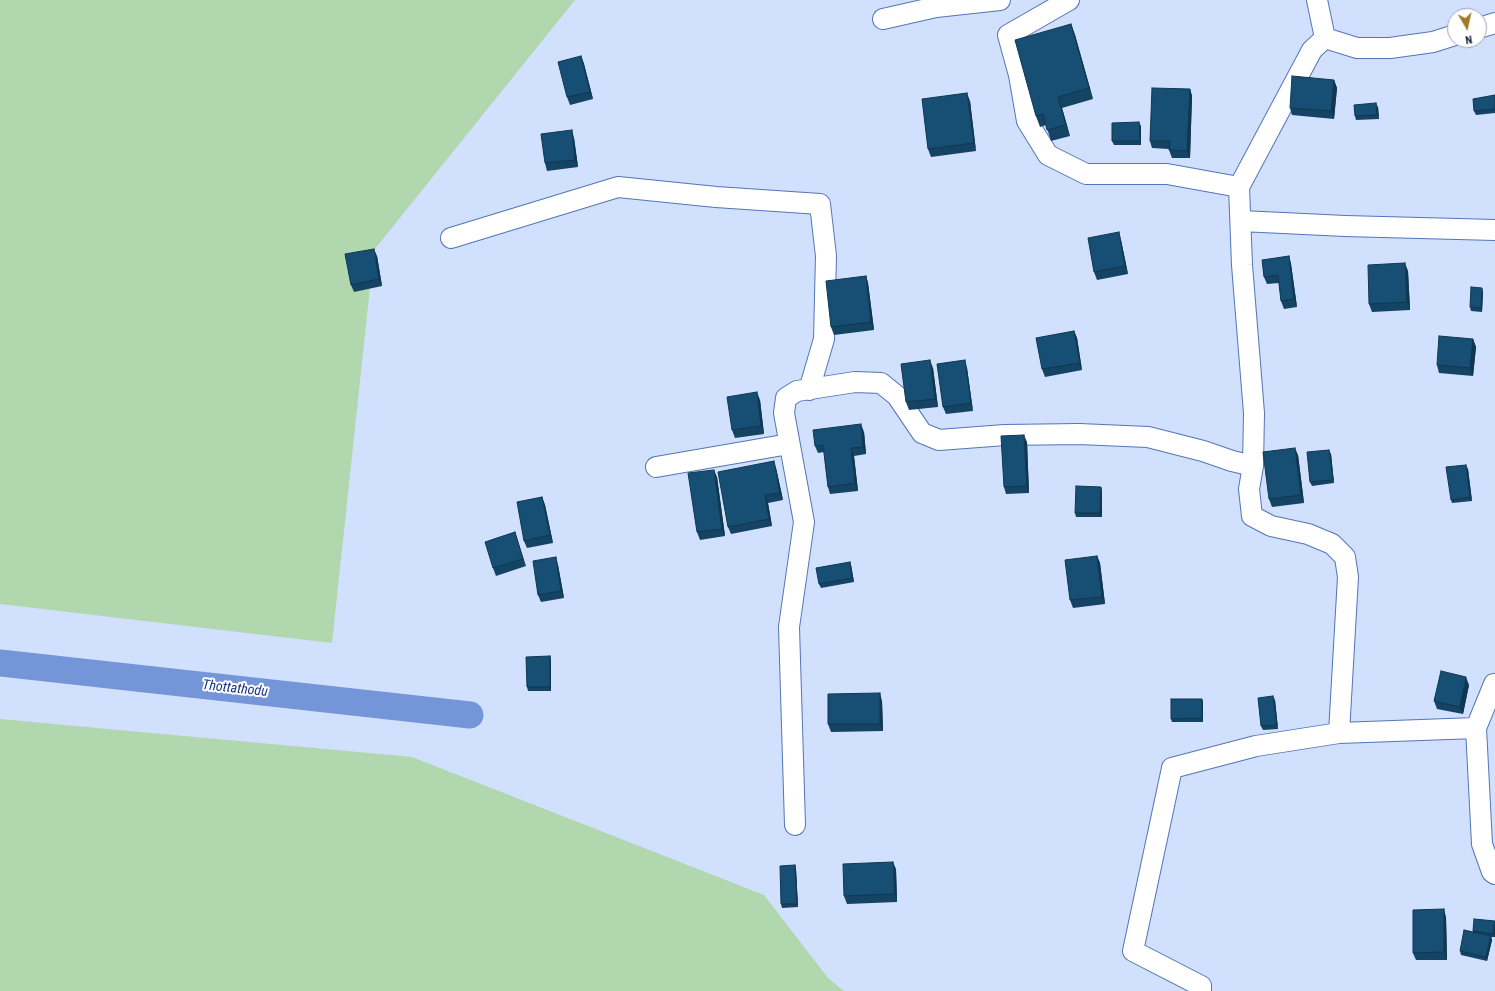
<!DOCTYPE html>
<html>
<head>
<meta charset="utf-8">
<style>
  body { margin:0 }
  #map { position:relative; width:1495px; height:991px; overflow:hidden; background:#d0e0fd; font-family:"Roboto Condensed",sans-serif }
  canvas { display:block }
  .north { position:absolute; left:1447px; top:8px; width:40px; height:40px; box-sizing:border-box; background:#fff; border:1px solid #a2a7b2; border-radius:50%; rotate:171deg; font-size:11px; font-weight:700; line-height:16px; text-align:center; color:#16243f }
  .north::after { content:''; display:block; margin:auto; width:14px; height:18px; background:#9f7926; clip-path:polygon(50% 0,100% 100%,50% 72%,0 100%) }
</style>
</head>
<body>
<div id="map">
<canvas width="1495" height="991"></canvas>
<div class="north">N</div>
</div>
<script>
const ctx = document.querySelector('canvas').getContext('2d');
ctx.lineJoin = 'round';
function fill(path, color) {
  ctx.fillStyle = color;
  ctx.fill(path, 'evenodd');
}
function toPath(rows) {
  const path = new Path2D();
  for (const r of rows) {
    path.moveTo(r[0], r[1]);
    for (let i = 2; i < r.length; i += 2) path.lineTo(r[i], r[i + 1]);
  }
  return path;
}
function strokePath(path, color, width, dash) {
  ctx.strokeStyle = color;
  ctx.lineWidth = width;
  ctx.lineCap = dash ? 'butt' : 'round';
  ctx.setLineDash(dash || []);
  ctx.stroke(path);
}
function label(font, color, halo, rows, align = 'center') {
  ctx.font = font + ' "Roboto Condensed",sans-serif';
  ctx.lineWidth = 4;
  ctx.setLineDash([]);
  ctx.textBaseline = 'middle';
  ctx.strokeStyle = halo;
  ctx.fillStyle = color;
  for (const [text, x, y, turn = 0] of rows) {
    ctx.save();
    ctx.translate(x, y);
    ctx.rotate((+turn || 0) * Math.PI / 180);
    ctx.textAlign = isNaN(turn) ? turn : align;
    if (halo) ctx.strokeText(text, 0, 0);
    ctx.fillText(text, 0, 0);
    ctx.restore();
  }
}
fill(toPath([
  [0,0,575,0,374,250,332,643,0,604],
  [0,719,412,757,764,895,828,978,844,991,0,991]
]), '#b1d7ae');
strokePath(toPath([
  [0,663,470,715]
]), '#7495d7', 27);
const minor = toPath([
  [1069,0,1008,35,1019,75,1027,121,1048,155,1086,174,1167,174,1239,187],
  [1317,0,1325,38],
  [883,19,936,7,1000,0],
  [1479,28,1495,23],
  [1241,221,1345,226,1495,230],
  [451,238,618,187,716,197,820,204,826,256,824,339,809,390],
  [1253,466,1249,489,1252,516,1271,526,1308,534,1332,544,1345,557,1348,577,1339,733],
  [656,467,789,444],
  [1495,684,1494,684,1476,728,1482,844,1492,872,1495,874],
  [795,825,789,627,804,522,784,413,786,398,797,391,855,382,881,383,897,396,922,433,939,440,1005,435,1079,434,1148,437,1203,451,1232,461,1253,466,1254,413,1242,265,1239,187,1312,50,1325,38,1357,48,1390,48,1433,42,1455,35],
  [1201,991,1201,986,1133,951,1172,768,1256,746,1339,733,1476,728]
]);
strokePath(minor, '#5475b7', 22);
strokePath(minor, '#fff', 20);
fill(toPath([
  [1071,24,1075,35,1093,99,1062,108,1070,136,1051,141,1046,125,1040,127,1036,116],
  [581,56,584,64,593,99,570,105,567,97],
  [1334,80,1337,88,1334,119,1292,115,1290,108],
  [1190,89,1192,96,1190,158,1172,158,1169,150,1169,149,1152,148,1150,141],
  [1495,95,1495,113,1476,115,1474,111],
  [970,101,976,151,931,157,928,149],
  [1378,107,1379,119,1356,120,1355,116],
  [1141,126,1141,145,1114,145,1112,141],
  [574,138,578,167,547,171,545,163],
  [1121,240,1128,274,1097,280,1094,272],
  [377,256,382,286,354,292,351,285],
  [1289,256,1291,264,1297,307,1284,309,1281,301,1279,283,1267,284,1264,277],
  [1408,271,1410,310,1372,312,1369,304],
  [866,276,868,283,874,330,834,335,831,327],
  [1483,291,1482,312,1471,311,1470,307],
  [1074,331,1077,338,1082,370,1045,377,1042,369],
  [1473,339,1476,347,1473,376,1439,373,1437,365],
  [933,368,938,407,909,410,906,402],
  [967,368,973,411,946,414,943,407],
  [760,400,764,434,735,438,732,430],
  [864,432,866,454,854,456,858,491,830,494,828,487,824,452,818,453,815,446],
  [1027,442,1029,493,1006,494,1004,487],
  [1331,454,1334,483,1312,486,1310,482],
  [1298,455,1304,503,1272,507,1269,499],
  [776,468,783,500,768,503,772,526,731,534,728,527],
  [1468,469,1472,501,1452,503,1451,500],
  [717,477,725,536,700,540,697,532],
  [1101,487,1102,491,1102,517,1076,517,1075,513],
  [542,497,545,505,553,543,527,548,524,541],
  [515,532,526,566,496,576,493,568],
  [1097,556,1100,563,1105,604,1073,608,1070,600],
  [850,562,851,565,854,582,821,588,819,584],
  [558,565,564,598,541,602,538,595],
  [550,656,551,660,551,691,528,691,527,687],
  [1469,685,1463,714,1437,709,1434,701],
  [1202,699,1203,703,1203,722,1172,722,1171,719],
  [1275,700,1278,729,1263,730,1261,726],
  [882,701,883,731,831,732,828,724],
  [795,865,796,869,798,907,782,908,781,904],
  [896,869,897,902,847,904,844,896],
  [1446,917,1447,960,1416,960,1413,953],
  [1495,921,1495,937,1491,937,1492,940,1487,961,1461,955,1460,951,1473,932,1473,931]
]), '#144363');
fill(toPath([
  [1071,24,1075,35,1093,99,1089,88],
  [581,56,584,64,593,99,590,92],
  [1334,80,1337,88,1334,119,1331,111],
  [1190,89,1192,96,1190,158,1187,151],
  [967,93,970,101,976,151,974,143],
  [1058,97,1062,108,1070,136,1066,125],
  [1376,103,1378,107,1379,119,1377,115],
  [1139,122,1141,126,1141,145,1140,141],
  [572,130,574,138,578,167,575,160],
  [1119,232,1121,240,1128,274,1125,266],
  [374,249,377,256,382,286,379,279],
  [1289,256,1291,264,1297,307,1294,299],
  [1405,263,1408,271,1410,310,1407,302],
  [866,276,868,283,874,330,871,322],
  [1482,288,1483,291,1482,312,1481,308],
  [1074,331,1077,338,1082,370,1080,363],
  [1473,339,1476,347,1473,376,1470,368],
  [930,360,933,368,938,407,935,399],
  [965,360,967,368,973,411,971,403],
  [757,392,760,400,764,434,761,426],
  [861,424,864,432,866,454,863,447],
  [1024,435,1027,442,1029,493,1027,486],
  [851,448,854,456,858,491,855,483],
  [1295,448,1298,455,1304,503,1301,495],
  [1329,450,1331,454,1334,483,1333,480],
  [774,461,776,468,783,500,780,493],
  [1466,465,1468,469,1472,501,1470,497],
  [714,470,717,477,725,536,722,529],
  [1101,487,1102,491,1102,517,1100,513],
  [765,495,768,503,772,526,769,519],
  [542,497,545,505,553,543,550,535],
  [1097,556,1100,563,1105,604,1102,597],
  [556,557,558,565,564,598,561,591],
  [850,562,851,565,854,582,852,578],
  [550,656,551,660,551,691,550,687],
  [1466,677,1469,685,1463,714,1460,707],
  [880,693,882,701,883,731,880,724],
  [1273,696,1275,700,1278,729,1277,725],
  [1202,699,1203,703,1203,722,1202,718],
  [893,862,896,869,897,902,895,894],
  [795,865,796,869,798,907,797,904],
  [1444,909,1446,917,1447,960,1444,952],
  [1495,921,1495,937,1493,934],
  [1491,936,1492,940,1487,961,1486,957]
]), '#103750');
const building = toPath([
  [1071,24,1089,88,1058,97,1066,125,1047,130,1043,114,1036,116,1015,40,1071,24],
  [581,56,590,92,567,97,558,62,581,56],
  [1292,76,1334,80,1331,111,1290,108,1292,76],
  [1152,88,1190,89,1187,151,1169,150,1170,141,1150,141,1152,88],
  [967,93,974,143,928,149,922,99,967,93],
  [1495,95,1495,109,1474,111,1473,99,1495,95],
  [1376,103,1377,115,1355,116,1354,105,1376,103],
  [1139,122,1140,141,1112,141,1112,123,1139,122],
  [572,130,575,160,545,163,541,134,572,130],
  [1119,232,1125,266,1094,272,1088,238,1119,232],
  [374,249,379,279,351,285,345,254,374,249],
  [1289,256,1294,299,1281,301,1278,275,1264,277,1262,260,1289,256],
  [1405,263,1407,302,1369,304,1368,265,1405,263],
  [866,276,871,322,831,327,826,281,866,276],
  [1471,287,1482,288,1481,308,1470,307,1471,287],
  [1074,331,1080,363,1042,369,1036,338,1074,331],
  [1439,336,1473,339,1470,368,1437,365,1439,336],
  [930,360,935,399,906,402,901,364,930,360],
  [965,360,971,403,943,407,937,364,965,360],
  [757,392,761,426,732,430,727,397,757,392],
  [861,424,863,447,851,448,855,483,828,487,823,445,815,446,813,430,861,424],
  [1024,435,1027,486,1004,487,1001,436,1024,435],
  [1295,448,1301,495,1269,499,1263,452,1295,448],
  [1329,450,1333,480,1310,482,1307,452,1329,450],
  [774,461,780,493,765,495,769,519,728,527,718,472,774,461],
  [1466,465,1470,497,1451,500,1446,467,1466,465],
  [714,470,722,529,697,532,688,473,714,470],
  [1076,486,1101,487,1100,513,1075,513,1076,486],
  [542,497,550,535,524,541,517,502,542,497],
  [515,532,523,559,493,568,485,542,515,532],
  [1097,556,1102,597,1070,600,1065,560,1097,556],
  [556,557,561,591,538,595,533,561,556,557],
  [850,562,852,578,819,584,816,568,850,562],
  [550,656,550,687,527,687,526,657,550,656],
  [1441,671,1466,677,1460,707,1434,701,1441,671],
  [880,693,880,724,828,724,828,694,880,693],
  [1273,696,1277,725,1261,726,1258,698,1273,696],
  [1171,699,1202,699,1202,718,1171,719,1171,699],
  [893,862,895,894,844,896,843,864,893,862],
  [795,865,797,904,781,904,780,866,795,865],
  [1444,909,1444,952,1413,953,1413,910,1444,909],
  [1474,919,1495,921,1493,934,1473,931,1474,919],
  [1464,930,1491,936,1486,957,1460,951,1464,930]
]);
fill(building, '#174e73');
strokePath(building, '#103750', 1);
label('italic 14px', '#133581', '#fff', [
  ["Thottathodu",235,689,6]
]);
</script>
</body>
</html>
